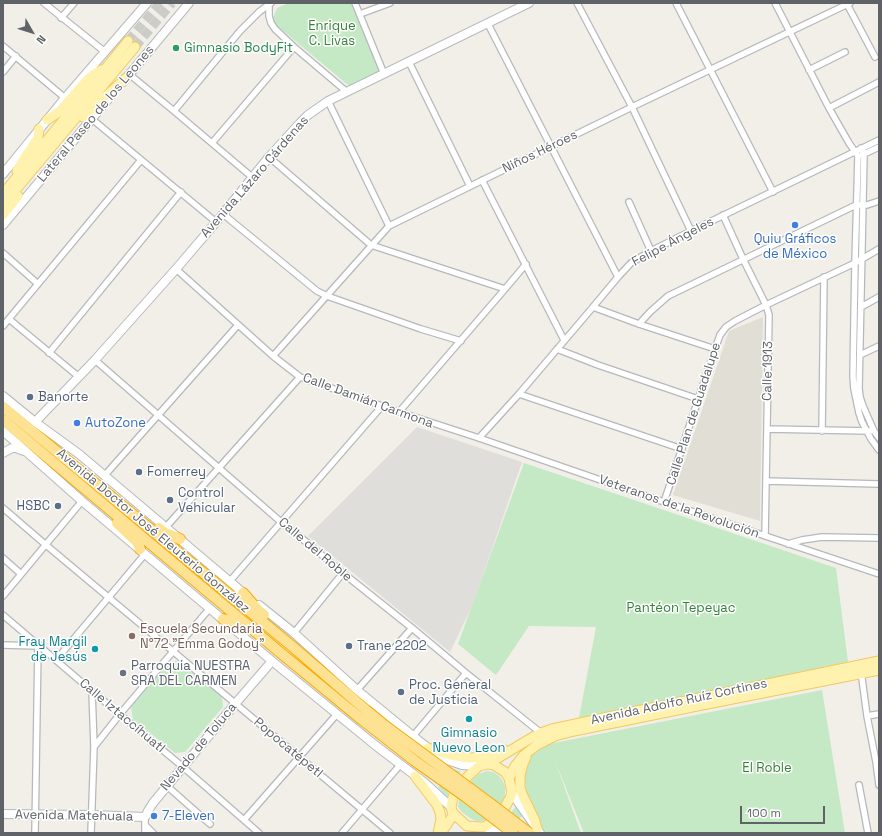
<!DOCTYPE html>
<html>
<head>
<meta charset="utf-8">
<style>
  body { margin:0 }
  #map { position:relative; width:882px; height:836px; overflow:hidden; background:#f1efe8; font-family:"Space Grotesk",sans-serif }
  canvas { display:block }
  .frame { position:absolute; inset:0; border:4px solid #5f6368; pointer-events:none }
  .north { position:absolute; left:12px; top:12px; width:40px; height:40px; -webkit-text-stroke:3px #fff; paint-order:stroke; rotate:129deg; font-size:11px; font-weight:700; line-height:16px; text-align:center; color:#5f6368 }
  .north::after { content:''; display:block; margin:auto; width:14px; height:18px; background:#5f6368; clip-path:polygon(50% 0,100% 100%,50% 72%,0 100%) }
  .scale { position:absolute; left:740px; top:806px; width:85px; height:18px; box-sizing:border-box; border:2px solid #5f6368; border-top:0; padding-left:5px; font-size:12px; line-height:14px; white-space:nowrap; color:#5f6368; -webkit-text-stroke:3px #fff; paint-order:stroke }
</style>
</head>
<body>
<div id="map">
<canvas width="882" height="836"></canvas>
<div class="frame"></div>
<div class="north">N</div>
<div class="scale">100 m</div>
</div>
<script>
const ctx = document.querySelector('canvas').getContext('2d');
ctx.lineJoin = 'round';
function fill(path, color) {
  ctx.fillStyle = color;
  ctx.fill(path, 'evenodd');
}
function toPath(rows) {
  const path = new Path2D();
  for (const r of rows) {
    path.moveTo(r[0], r[1]);
    for (let i = 2; i < r.length; i += 2) path.lineTo(r[i], r[i + 1]);
  }
  return path;
}
function strokePath(path, color, width, dash) {
  ctx.strokeStyle = color;
  ctx.lineWidth = width;
  ctx.lineCap = dash ? 'butt' : 'round';
  ctx.setLineDash(dash || []);
  ctx.stroke(path);
}
function label(font, color, halo, rows, align = 'center') {
  ctx.font = font + ' "Space Grotesk",sans-serif';
  ctx.lineWidth = 3;
  ctx.setLineDash([]);
  ctx.textBaseline = 'middle';
  ctx.strokeStyle = halo;
  ctx.fillStyle = color;
  for (const [text, x, y, turn = 0] of rows) {
    ctx.save();
    ctx.translate(x, y);
    ctx.rotate((+turn || 0) * Math.PI / 180);
    ctx.textAlign = isNaN(turn) ? turn : align;
    if (halo) ctx.strokeText(text, 0, 0);
    ctx.fillText(text, 0, 0);
    ctx.restore();
  }
}
fill(toPath([
  [417,427,522,462,473,604,450,652,308,536]
]), '#e0deda');
fill(toPath([
  [763,317,760,521,673,495,729,331]
]), '#e1ded6');
fill(toPath([
  [289,3,353,3,379,70,379,71,351,86,348,85,275,24,273,18,277,8],
  [524,463,836,568,848,662,579,718,596,627,529,626,496,675,458,644],
  [177,661,222,697,223,707,185,752,175,753,133,719,131,707,169,662],
  [822,690,845,833,584,833,555,761,581,833,546,833,521,794,520,787,531,755,549,744],
  [454,769,461,772,457,777,449,791,447,797,438,787,442,785,448,778],
  [486,771,493,772,499,776,503,781,505,787,505,793,504,799,500,805,488,818,483,821,476,821,470,818,463,813,458,807,459,800,464,791,473,779,479,774],
  [516,806,522,816,518,820,508,833,497,828,510,814]
]), '#c5e8c5');
strokePath(toPath([
  [128,41,160,3],
  [135,47,172,3]
]), '#ccccc8', 9, [9, 4.5]);
const street = toPath([
  [44,3,105,52],
  [269,3,269,16,271,23,275,29,294,47,347,92],
  [355,3,384,74],
  [577,3,632,107,691,231],
  [676,3,773,192],
  [775,3,829,108,849,143,858,156,855,263,853,376,854,389,859,413,862,422,871,439,879,450],
  [847,4,875,57],
  [360,14,390,3],
  [61,18,74,3],
  [488,24,618,277],
  [3,46,65,98],
  [409,62,470,186],
  [809,70,845,52],
  [3,72,16,56],
  [129,74,174,111,252,177],
  [328,101,389,226],
  [829,108,879,82],
  [174,111,240,31,259,12,271,3],
  [92,119,216,222],
  [212,143,294,47],
  [861,148,864,154,859,388,860,397,863,406,874,431,879,438],
  [862,155,879,147],
  [269,157,371,245,505,289],
  [482,180,564,340],
  [629,202,651,251],
  [223,214,317,291,327,296,421,329,461,341],
  [723,215,743,259,766,305,769,315,765,536],
  [3,253,38,284],
  [176,269,273,356,300,377,399,412,479,438,664,502,879,574],
  [593,307,639,324,715,349],
  [861,307,879,297],
  [9,319,79,377],
  [639,324,650,312,668,296,856,205,867,205,879,201],
  [3,326,141,160],
  [557,349,598,365,698,399],
  [49,353,181,192],
  [860,355,879,346],
  [273,356,389,226,632,107,850,3],
  [95,360,281,522,310,545,343,573,412,628,466,673,541,733],
  [519,394,682,449],
  [399,412,505,289,526,264],
  [767,429,870,431],
  [822,431,824,277],
  [479,438,519,394,593,307,618,277,631,263,651,251,691,231,879,140],
  [105,475,238,325],
  [766,481,879,484],
  [664,502,715,349,720,335,726,327,735,321,766,305,855,263,879,249],
  [3,508,46,545,390,833],
  [166,527,300,377],
  [788,544,802,540,822,537,879,538],
  [3,558,21,574],
  [230,581,382,406],
  [3,596,82,501],
  [3,615,92,691,183,767,259,833],
  [294,633,343,573],
  [3,645,38,646],
  [56,660,145,554],
  [861,671,867,716,876,762,879,785],
  [357,690,412,628],
  [867,716,879,714],
  [413,736,466,673],
  [94,747,120,714,210,608],
  [859,785,868,833],
  [167,786,210,824],
  [244,820,337,714],
  [145,825,153,833],
  [35,833,38,646],
  [91,833,94,747,92,691],
  [145,833,145,817],
  [342,833,400,765]
]);
const secondary = toPath([
  [123,82,189,3],
  [3,174,65,98,147,3],
  [3,225,110,97],
  [3,396,35,422,79,454,247,596],
  [35,422,95,360,176,269,223,214,269,157,300,123,308,115,328,101,529,3],
  [3,431,82,501,272,661,375,745,425,783,451,807],
  [3,453,12,448,16,448,24,451],
  [259,605,294,633,357,690,413,736,438,756,447,760,462,765,479,766],
  [512,793,520,805,540,833],
  [3,814,91,815,145,817,148,811,153,803,235,704,272,661],
  [485,827,500,833]
]);
const primary = toPath([
  [83,117,126,78],
  [47,120,60,111,88,79,93,75,101,70],
  [17,171,25,157,38,138,39,129],
  [3,194,128,41],
  [3,205,135,47],
  [3,215,18,196],
  [428,748,450,755,470,758,483,757,504,750],
  [526,757,523,764,520,775,520,788,522,794,535,821,537,829],
  [488,764,533,737,541,733,552,729,632,712,879,661],
  [488,764,494,765,505,772,509,778,512,793,510,798,504,809,499,815,490,823,485,827,481,827,467,826,454,814,452,811,451,807,453,797,455,792,466,778,479,766,488,764],
  [415,776,437,805,440,812,441,819,438,833],
  [509,778,515,766,523,756,537,745,555,736,574,731,702,705,879,670],
  [441,833,454,814]
]);
const highway = toPath([
  [3,407,293,647,366,710],
  [3,420,282,654,360,718],
  [117,523,136,541,138,544,140,549],
  [159,528,165,533,180,539],
  [243,593,257,609,264,615],
  [223,619,231,621,242,628]
]);
strokePath(street, '#b5b8bc', 8);
strokePath(secondary, '#b6babf', 10);
strokePath(primary, '#f2c960', 11);
strokePath(highway, '#f9ab00', 12);
strokePath(street, '#fff', 5.5);
strokePath(secondary, '#fff', 8);
strokePath(primary, '#fff2af', 9);
strokePath(highway, '#fde293', 10);
const highwayBridge = toPath([
  [366,710,384,725,495,807,529,833],
  [360,718,415,761,466,797,513,833]
]);
strokePath(highwayBridge, '#f9ab00', 12, []);
strokePath(highwayBridge, '#fde293', 10);
for (const [x, y, r, color] of [
  [176,48,4,"#2e9e5b"],
  [795,225,4,"#3f7fe0"],
  [30,397,4,"#5c6f8a"],
  [77,423,4,"#3f7fe0"],
  [139,472,4,"#5c6f8a"],
  [170,500,4,"#5c6f8a"],
  [58,506,4,"#5c6f8a"],
  [132,636,4,"#8d6e63"],
  [349,646,4,"#5c6f8a"],
  [95,649,4,"#0f9aa8"],
  [123,673,4,"#6b7280"],
  [401,692,4,"#5c6f8a"],
  [469,719,4,"#0f9aa8"],
  [154,816,4,"#3f7fe0"]
]) {
  const dot = new Path2D();
  dot.arc(x, y, r, 0, 2 * Math.PI);
  ctx.fillStyle = color;
  ctx.fill(dot);
  strokePath(dot, '#fff', 1.5);
}
label('13px', '#348238', '#fff', [
  ["Enrique",332,26],
  ["C. Livas",332,41],
  ["Pantéon Tepeyac",681,608],
  ["El Roble",767,768]
]);
label('13px', '#27864d', '#fff', [
  ["Gimnasio BodyFit",184,48]
], 'left');
label('13px', '#5f6368', '#fff', [
  ["Lateral Paseo de los Leones",96,114,-50],
  ["Niños Héroes",540,152,-26],
  ["Avenida Lázaro Cárdenas",255,177,-49],
  ["Felipe Ángeles",673,242,-28],
  ["Calle 1913",768,371,-89],
  ["Calle Damián Carmona",368,401,20],
  ["Calle Plan de Guadalupe",694,414,-72],
  ["Veteranos de la Revolución",679,507,19],
  ["Avenida Doctor José Eleuterio González",153,531,40],
  ["Calle del Roble",315,550,40],
  ["Avenida Adolfo Ruíz Cortines",679,702,-12],
  ["Calle Iztaccíhuatl",122,716,40],
  ["Nevado de Toluca",199,747,-50],
  ["Popocatépetl",288,748,40],
  ["Avenida Matehuala",74,816,1]
]);
label('13px', '#366cbe', '#fff', [
  ["Quiu Gráficos",795,239,"center"],
  ["de México",795,254,"center"],
  ["AutoZone",85,423],
  ["7-Eleven",162,816]
], 'left');
label('13px', '#4e5e75', '#fff', [
  ["Banorte",38,397],
  ["Fomerrey",147,472],
  ["Control",178,493],
  ["Vehicular",178,508],
  ["HSBC",50,506,"right"],
  ["Trane 2202",357,646],
  ["Proc. General",409,685],
  ["de Justicia",409,700]
], 'left');
label('13px', '#785e54', '#fff', [
  ["Escuela Secundaria",140,629],
  ["N°72 \"Emma Godoy\"",140,644]
], 'left');
label('13px', '#0d838f', '#fff', [
  ["Fray Margil",87,642],
  ["de Jesús",87,657],
  ["Gimnasio",469,733,"center"],
  ["Nuevo Leon",469,748,"center"]
], 'right');
label('13px', '#5b616d', '#fff', [
  ["Parroquia NUESTRA",131,666],
  ["SRA DEL CARMEN",131,681]
], 'left');
</script>
</body>
</html>
